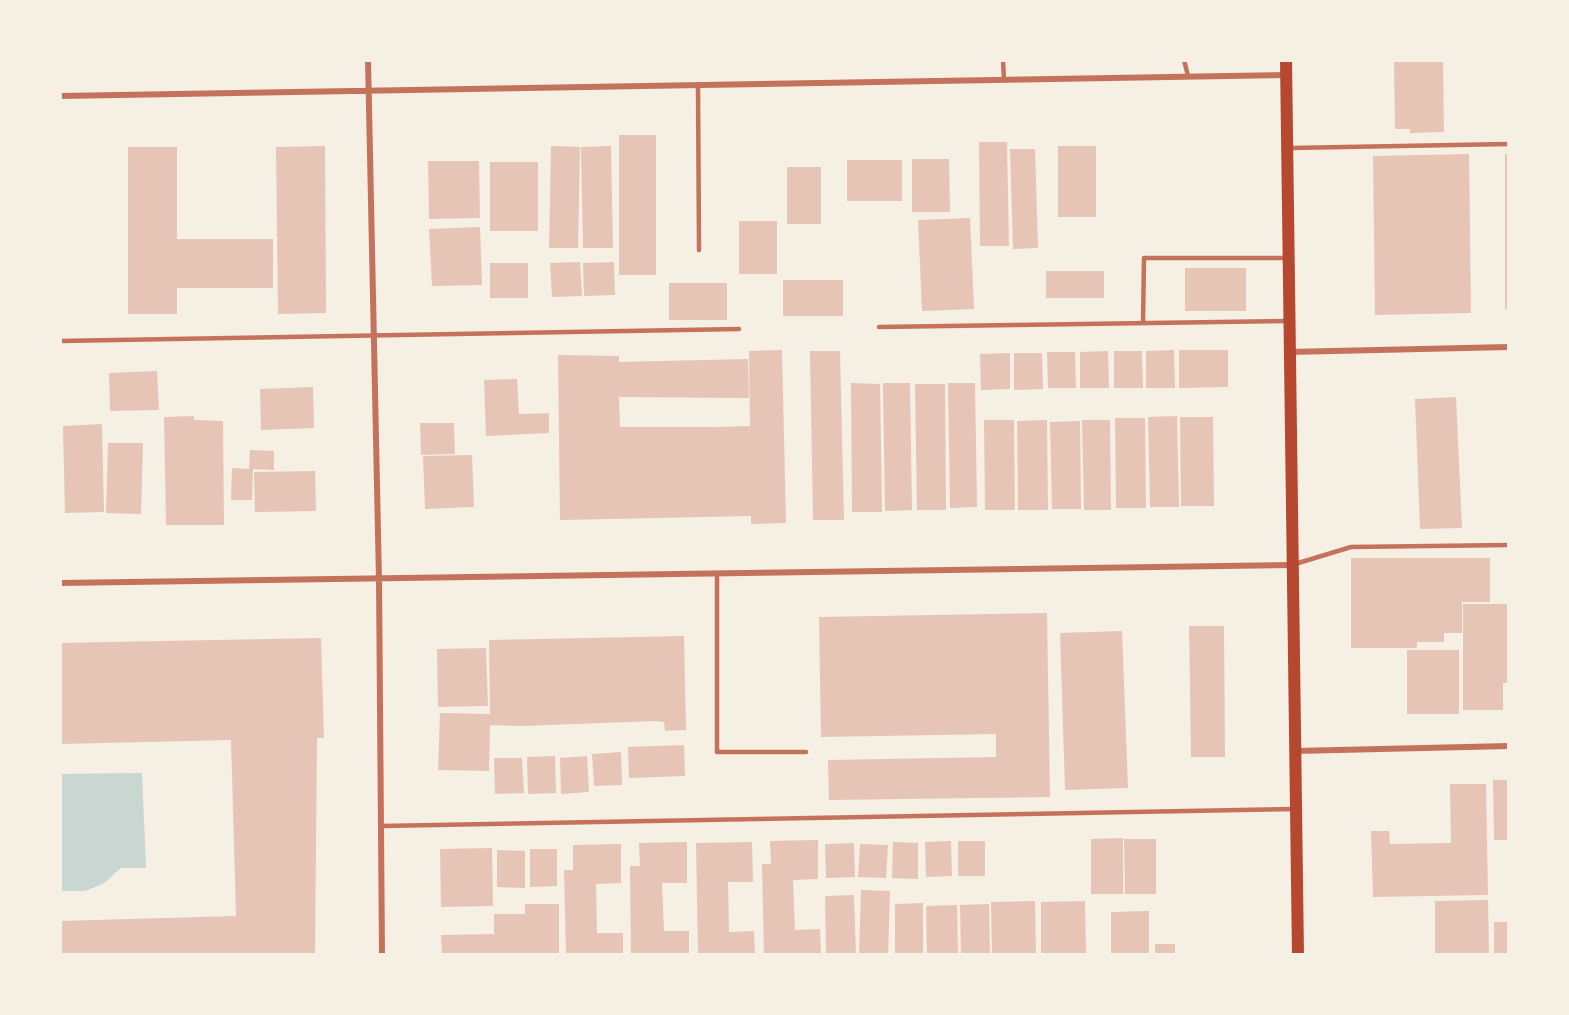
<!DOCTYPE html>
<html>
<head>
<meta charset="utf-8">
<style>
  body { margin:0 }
  #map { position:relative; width:1569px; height:1015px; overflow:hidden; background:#f6efe4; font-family:Barlow,sans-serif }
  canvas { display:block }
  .frame { position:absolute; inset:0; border:62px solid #f6efe4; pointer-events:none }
</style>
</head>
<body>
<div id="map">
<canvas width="1569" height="1015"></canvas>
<div class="frame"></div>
</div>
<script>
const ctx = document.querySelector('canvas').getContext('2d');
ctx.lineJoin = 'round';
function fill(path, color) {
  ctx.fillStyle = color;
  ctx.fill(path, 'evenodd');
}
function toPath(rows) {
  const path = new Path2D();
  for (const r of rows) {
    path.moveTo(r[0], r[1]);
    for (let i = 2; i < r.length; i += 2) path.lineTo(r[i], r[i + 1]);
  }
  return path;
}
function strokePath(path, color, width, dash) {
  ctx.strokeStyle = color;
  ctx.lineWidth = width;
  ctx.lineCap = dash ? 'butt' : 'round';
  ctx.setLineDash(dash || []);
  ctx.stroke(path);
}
fill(toPath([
  [142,773,146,868,121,868,103,884,85,891,60,891,60,774]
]), '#c9d6d2');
fill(toPath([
  [1394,60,1443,60,1444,132,1410,133,1410,129,1395,129],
  [619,135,656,135,656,275,619,275],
  [979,142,1007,142,1009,246,980,246],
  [325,146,326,313,278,314,276,147],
  [551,146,580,147,578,248,549,248],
  [611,146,613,248,583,248,581,147],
  [1058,146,1096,146,1096,217,1058,217],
  [128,147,177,147,177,239,273,239,273,288,177,288,177,314,128,314],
  [1010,149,1035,149,1038,248,1013,249],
  [1469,154,1471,313,1375,315,1373,156],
  [1505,154,1509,154,1509,309,1505,309],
  [912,159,949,159,950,212,912,212],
  [847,160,902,160,902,201,847,201],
  [428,161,479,161,480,218,429,219],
  [490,162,538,162,538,231,490,231],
  [787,167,821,167,821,224,787,224],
  [970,218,974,309,922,311,918,220],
  [739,221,777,221,777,274,739,274],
  [480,227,482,285,432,286,429,229],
  [580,262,582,296,552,297,550,263],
  [614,262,615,295,584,296,583,263],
  [490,263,528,263,528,298,490,298],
  [1185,268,1246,268,1246,311,1185,311],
  [1046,271,1104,271,1104,298,1046,298],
  [783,280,843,280,843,316,783,316],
  [669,283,727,283,727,320,669,320],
  [782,350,786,523,751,524,751,516,560,520,558,355,619,356,619,362,748,359,749,398,619,397,620,427,716,427,750,426,749,351],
  [1174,350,1175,388,1146,388,1146,351],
  [1179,350,1228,350,1228,387,1179,388],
  [810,351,840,351,844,520,813,520],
  [1108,351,1109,388,1080,388,1080,352],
  [1114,351,1142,351,1143,388,1114,388],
  [1047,352,1075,352,1076,388,1048,388],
  [1010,353,1010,389,981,390,980,354],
  [1014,353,1042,353,1043,389,1014,390],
  [157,371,159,410,110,411,109,373],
  [517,379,519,414,549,413,549,433,486,436,484,380],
  [851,383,880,384,882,512,852,512],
  [883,383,910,383,912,510,885,511],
  [948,383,975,383,977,507,950,508],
  [915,384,945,384,946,510,917,510],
  [313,387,314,428,261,430,260,389],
  [1456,397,1462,528,1420,529,1415,399],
  [194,416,194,420,223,421,224,525,166,525,164,417],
  [1177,416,1179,507,1150,507,1148,417],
  [1180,417,1213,417,1214,506,1181,506],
  [1115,418,1145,418,1146,508,1116,508],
  [984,420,1014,420,1015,510,985,510],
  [1047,420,1048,510,1018,510,1017,421],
  [1082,420,1110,420,1111,510,1084,510],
  [1080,421,1081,509,1052,509,1050,422],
  [420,423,454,423,455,454,421,455],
  [102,424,104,512,65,513,63,426],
  [108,443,143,443,141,514,106,513],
  [250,450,274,451,274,470,253,469,252,500,231,500,232,468,249,469],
  [472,455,474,507,425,509,423,456],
  [315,471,316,511,255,512,254,472],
  [1351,558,1490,558,1490,602,1462,602,1462,633,1444,633,1444,642,1417,642,1417,648,1351,648],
  [1463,604,1509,604,1509,683,1503,683,1503,710,1463,710],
  [1047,613,1050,797,829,800,828,760,996,757,996,734,821,737,819,617],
  [1189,626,1224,626,1225,757,1191,757],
  [1122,631,1128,788,1065,790,1060,633],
  [684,636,686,730,665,731,664,722,655,721,522,726,490,725,489,771,438,770,440,713,490,714,489,640],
  [321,638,324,738,317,738,315,955,60,955,60,921,236,916,231,740,60,744,60,643],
  [486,648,488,706,438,707,437,649],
  [1407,650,1459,650,1459,714,1407,714],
  [684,745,685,776,629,778,628,747],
  [621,752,622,785,594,786,592,754],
  [555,756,556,793,528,794,527,757],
  [587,756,589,792,561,794,560,758],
  [494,758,522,758,524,793,495,794],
  [1493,780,1509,780,1509,840,1494,840],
  [1450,784,1486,784,1488,895,1373,897,1371,831,1389,831,1390,844,1451,843],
  [1123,838,1123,894,1091,894,1091,839],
  [1124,839,1156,839,1156,894,1125,894],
  [818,840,818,879,793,880,795,930,820,929,821,955,764,955,762,864,771,864,770,841],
  [951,841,952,876,926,877,925,842],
  [958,841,985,841,985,876,958,876],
  [687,842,687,883,662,883,664,931,689,931,689,955,631,955,630,866,640,866,639,843],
  [752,842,753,882,728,882,729,932,754,931,755,955,698,955,696,843],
  [893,842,918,843,918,879,892,878],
  [854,843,855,877,826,878,825,844],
  [621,844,621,883,596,884,597,933,623,933,623,955,566,955,564,870,573,870,573,845],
  [860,844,888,845,886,878,858,877],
  [492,848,493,906,441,907,440,849],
  [530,849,557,849,557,886,530,887],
  [497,850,525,851,525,888,497,887],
  [861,890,890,891,888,955,859,955],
  [854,895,856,955,826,955,825,896],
  [1488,900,1489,955,1435,955,1435,901],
  [1035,901,1036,955,992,955,991,902],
  [1085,901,1086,955,1041,955,1041,902],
  [923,903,923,955,895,955,895,904],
  [525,904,559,904,559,955,442,955,441,935,494,934,494,914,525,914],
  [989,904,990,955,961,955,960,905],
  [957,905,958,955,927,955,926,906],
  [1149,911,1149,955,1111,955,1111,912],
  [1494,922,1509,922,1509,955,1494,955],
  [1155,944,1175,944,1175,955,1155,955]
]), '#e6c5b7');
strokePath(toPath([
  [1003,60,1004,80],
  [1184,60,1188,76],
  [698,85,699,250],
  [1290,148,1509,144],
  [1143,323,1144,258,1286,258],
  [879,327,1287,321],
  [60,341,739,329],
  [1295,564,1351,547,1509,545],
  [717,574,717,752,806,752],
  [382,826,1294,809]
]), '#c5725c', 4.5);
strokePath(toPath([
  [368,60,379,580,382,955],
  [60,96,1286,75],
  [1289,352,1509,347],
  [60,583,1292,565],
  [1295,751,1509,746]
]), '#c5725c', 6);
strokePath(toPath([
  [1286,60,1298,955]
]), '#b5482f', 12);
</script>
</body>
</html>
